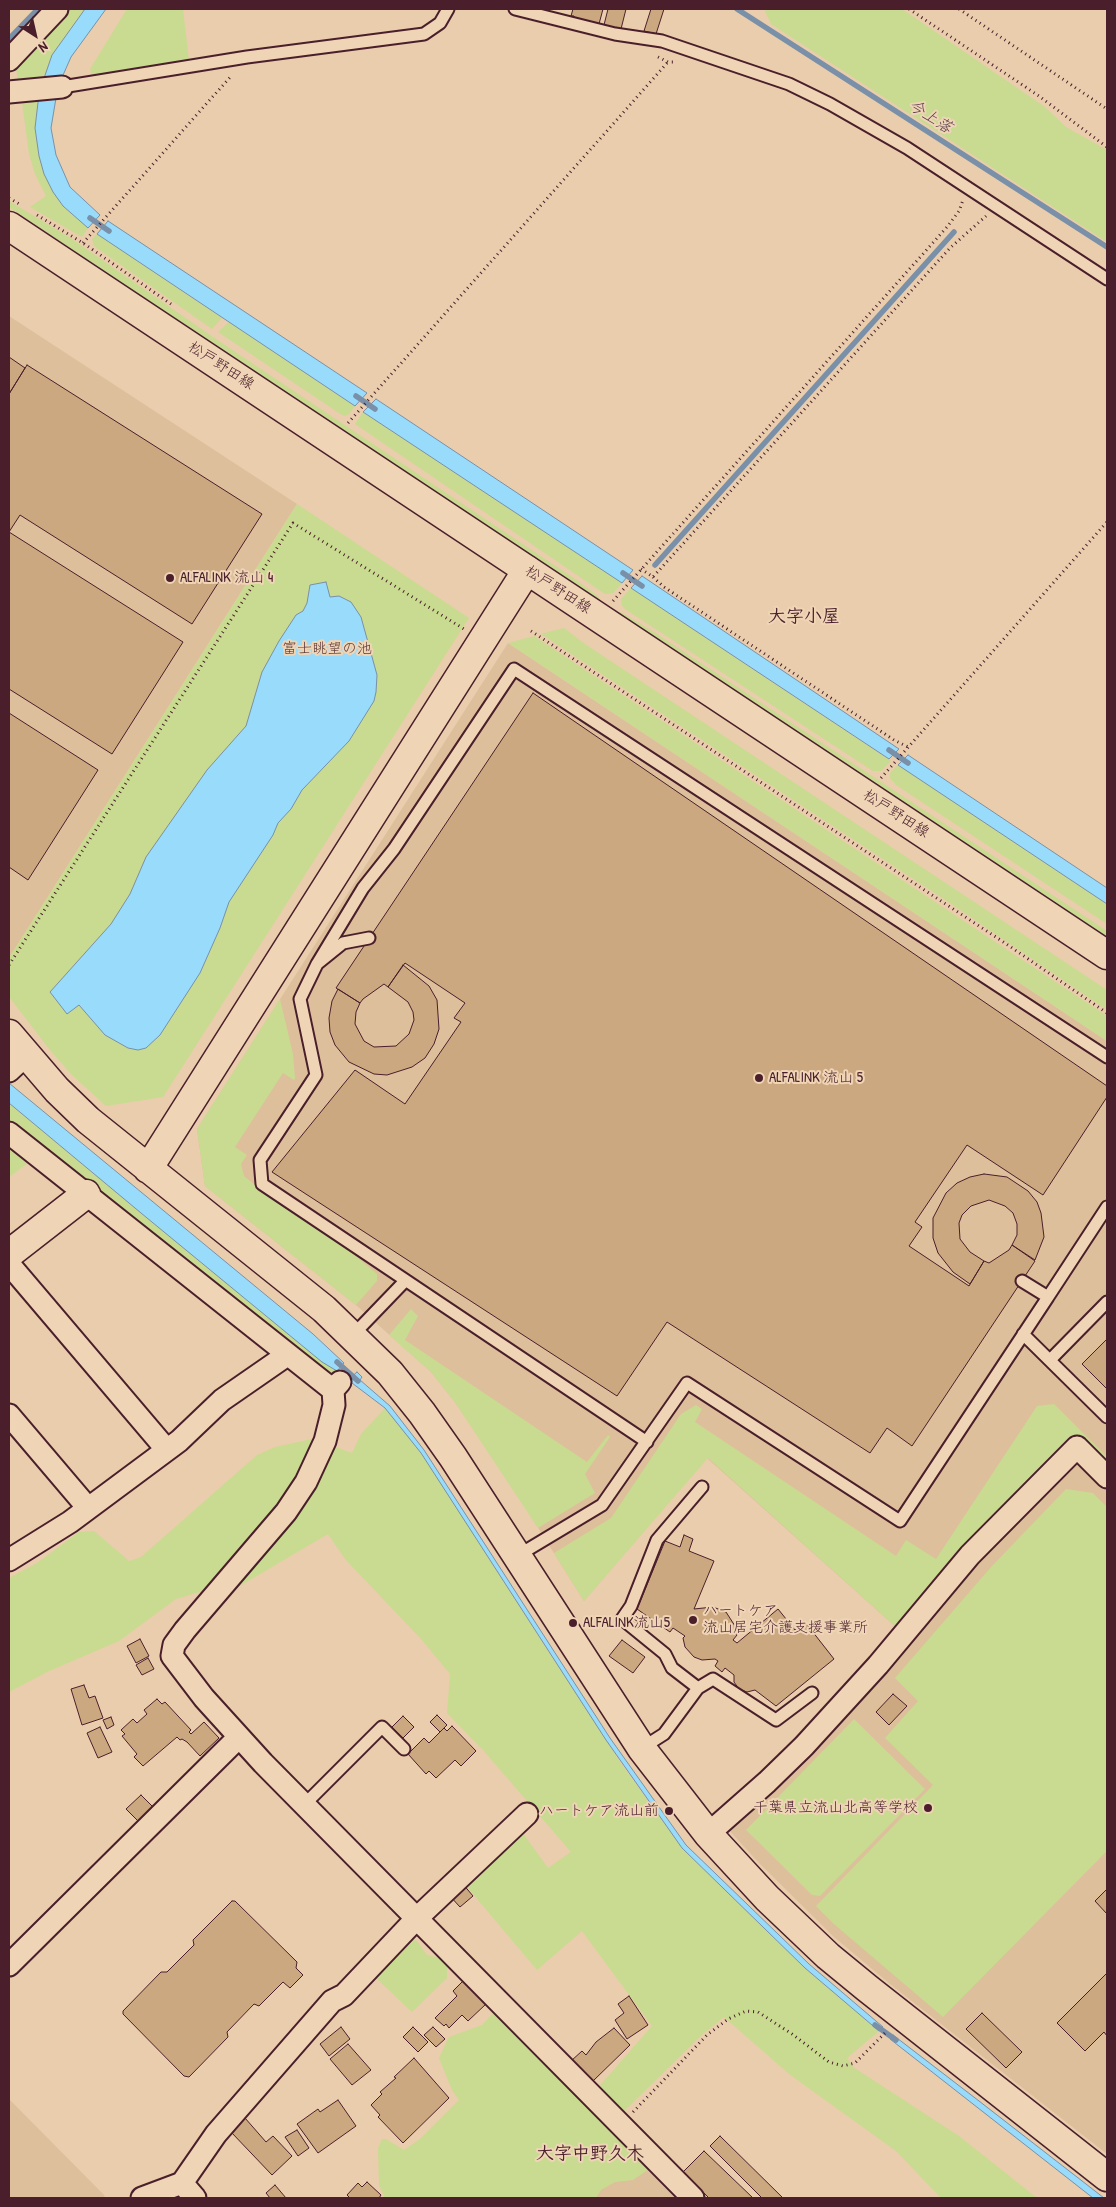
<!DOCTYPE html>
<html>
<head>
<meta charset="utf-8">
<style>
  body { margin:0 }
  #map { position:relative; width:1116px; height:2207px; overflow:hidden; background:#e9cdac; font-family:"Patrick Hand",sans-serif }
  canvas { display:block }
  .frame { position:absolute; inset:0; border:10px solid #4a1f2b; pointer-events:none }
  .north { position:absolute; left:10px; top:10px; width:50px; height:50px; -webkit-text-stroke:4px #efd5b6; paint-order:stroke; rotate:145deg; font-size:14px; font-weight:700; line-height:20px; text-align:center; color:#4a1f2b }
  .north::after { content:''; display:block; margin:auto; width:18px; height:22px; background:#4a1f2b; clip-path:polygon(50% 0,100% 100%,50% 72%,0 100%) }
</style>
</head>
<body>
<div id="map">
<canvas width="1116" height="2207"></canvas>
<div class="frame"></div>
<div class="north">N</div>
</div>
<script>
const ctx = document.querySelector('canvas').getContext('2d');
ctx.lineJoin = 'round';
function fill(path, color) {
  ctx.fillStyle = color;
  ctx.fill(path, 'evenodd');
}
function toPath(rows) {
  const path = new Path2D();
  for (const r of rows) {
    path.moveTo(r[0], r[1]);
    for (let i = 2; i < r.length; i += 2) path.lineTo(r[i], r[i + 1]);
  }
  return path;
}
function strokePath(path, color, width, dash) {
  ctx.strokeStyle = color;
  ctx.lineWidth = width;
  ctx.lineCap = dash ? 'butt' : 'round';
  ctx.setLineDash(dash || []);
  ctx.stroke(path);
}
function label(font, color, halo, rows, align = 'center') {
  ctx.font = font + ' "Patrick Hand","Klee One",sans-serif';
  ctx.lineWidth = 4;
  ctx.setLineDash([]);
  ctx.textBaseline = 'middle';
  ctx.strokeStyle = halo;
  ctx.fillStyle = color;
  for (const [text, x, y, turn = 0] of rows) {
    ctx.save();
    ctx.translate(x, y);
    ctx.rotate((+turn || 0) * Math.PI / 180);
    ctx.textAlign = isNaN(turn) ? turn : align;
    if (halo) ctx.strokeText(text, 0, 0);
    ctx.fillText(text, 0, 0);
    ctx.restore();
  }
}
fill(toPath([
  [9,316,297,504,9,958],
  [508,643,1107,1041,1107,1464,1078,1435,1001,1509,898,1629,707,1458,584,1601,500,1467,454,1401,431,1372,356,1305,205,1186,197,1129],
  [1083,1464,1107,1487,1107,2154,890,1984,834,1937,759,1863,727,1828,969,1569,1072,1465],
  [9,2099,104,2195,105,2198,9,2198],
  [615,2127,682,2198,541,2198]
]), '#ddbf9c');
fill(toPath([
  [61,9,85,9,60,44,42,84,18,84,16,66],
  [127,9,183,9,189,61,92,76,90,69],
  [764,9,902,9,1045,107,1066,127,1107,150,1107,242,771,24],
  [39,94,35,128,39,156,63,206,88,228,82,237,30,207,46,196,35,174,29,154,21,95],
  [9,201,69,237,213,337,575,579,598,596,600,601,598,602,9,207],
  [97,234,222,318,212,329,94,246,92,239],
  [229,322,355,406,349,414,345,416,342,415,218,332],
  [363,412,622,583,613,593,605,594,355,424],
  [297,504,469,618,163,1097,106,1106,72,1075,50,1050,10,998,9,958],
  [631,588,891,761,881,771,873,771,625,609,622,606,621,599],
  [621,612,654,632,1107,931,1107,940,618,613],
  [564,628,585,644,1107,990,1107,1010,953,905,541,634],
  [534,636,1107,1016,1107,1041,508,643],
  [898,765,1107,904,1107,924,896,785,890,778,890,773],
  [280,999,293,1054,295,1078,294,1080,283,1073,235,1147,247,1155,241,1164,244,1176,276,1202,351,1252,377,1274,377,1281,356,1305,205,1186,197,1129],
  [9,1103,252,1304,338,1373,335,1378,300,1349,297,1350,9,1123],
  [9,1144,31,1161,9,1177],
  [411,1309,418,1316,405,1340,587,1462,608,1435,610,1437,585,1474,595,1493,538,1528,454,1401,431,1372,389,1335],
  [1054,1404,1107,1457,1107,1464,1078,1435,1001,1509,898,1629,708,1458,584,1601,554,1553,611,1518,681,1414,696,1405,702,1409,695,1422,896,1556,906,1540,936,1559,1037,1406],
  [385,1408,405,1430,443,1485,505,1584,620,1762,682,1848,805,1968,879,2031,847,2058,853,2067,959,2136,1037,2198,941,2198,896,2151,789,2074,724,2017,704,2033,620,2115,595,2091,652,2026,582,1931,537,1970,462,1881,520,1829,548,1868,571,1852,483,1750,447,1713,450,1674,422,1640,345,1559,328,1534,221,1597,330,1445,352,1453,361,1434],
  [317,1438,295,1487,220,1586,176,1599,119,1641,49,1671,9,1692,9,1578,37,1563,79,1532,94,1531,129,1561,141,1557,257,1455,275,1447],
  [1066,1489,1093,1493,1107,1507,1107,1851,943,2017,835,1925,816,1906,933,1785,885,1738,918,1701,895,1678,991,1567],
  [854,1719,925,1789,820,1896,812,1895,746,1830],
  [411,1939,417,1941,427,1955,440,1958,447,1965,447,1978,412,2012,375,1977],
  [497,2009,652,2167,633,2180,615,2182,601,2190,596,2198,385,2198,379,2185,378,2148,382,2139,386,2139,404,2150,420,2139,459,2100,452,2090,439,2058,449,2037,482,2025]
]), '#c9db90');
const water = toPath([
  [85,9,106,9,71,57,60,82,42,84,52,55,85,9],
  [57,92,51,128,56,155,70,187,100,215,88,228,63,206,53,192,44,174,39,156,35,128,39,94,57,92],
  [108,221,367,393,355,406,97,234,108,221],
  [376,399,633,570,622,583,363,412,376,399],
  [642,576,899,749,889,759,631,588,642,576],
  [326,582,330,597,339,596,351,602,361,617,377,675,376,692,374,701,349,741,302,790,291,809,278,823,273,835,229,902,220,928,200,973,160,1035,146,1048,138,1050,128,1048,105,1035,79,1005,67,1014,50,992,111,924,130,894,146,857,207,770,246,726,262,672,279,641,296,615,303,611,307,603,310,585,326,582],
  [908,755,1107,888,1107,904,898,765,908,755],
  [9,1083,313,1334,344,1363,337,1371,322,1362,141,1213,9,1103,9,1083],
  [357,1372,362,1377,360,1380,390,1406,424,1450,610,1738,686,1845,809,1964,883,2027,879,2031,805,1968,682,1848,606,1740,421,1453,385,1408,348,1380,357,1372],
  [893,2035,979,2101,1104,2198,1093,2198,890,2039,893,2035]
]);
fill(water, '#99dbfb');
strokePath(water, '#7990a8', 1);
strokePath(toPath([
  [737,9,1107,247],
  [9,39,38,9],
  [90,218,109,231],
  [356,396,375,409],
  [655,565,954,232],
  [623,573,642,586],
  [889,750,908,763],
  [337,1362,358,1381],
  [875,2025,896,2040]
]), '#7990a8', 5.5);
const building = toPath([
  [573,9,603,9,599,24,574,18,574,16,571,16,573,9],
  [608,9,626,9,621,29,604,25,608,9],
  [651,9,664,9,656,34,644,31,651,9],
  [9,357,25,368,9,394,9,357],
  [27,365,262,514,192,624,20,515,9,532,183,642,112,754,9,689,9,394,27,365],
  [533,693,1107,1086,1107,1097,1043,1195,967,1145,915,1222,922,1227,909,1246,969,1286,984,1261,989,1263,1009,1250,1012,1245,1035,1261,912,1446,887,1428,870,1453,667,1322,617,1396,272,1172,355,1070,405,1104,461,1022,454,1018,465,1003,405,963,388,987,384,984,363,999,360,1003,336,988,533,693],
  [9,713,98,770,28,880,9,867,9,713],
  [403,965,429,986,437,1000,439,1029,434,1044,425,1058,412,1067,387,1075,374,1074,349,1062,335,1045,330,1032,329,1018,332,1001,338,989,360,1003,356,1012,355,1024,364,1041,374,1047,396,1046,409,1034,414,1020,413,1012,408,1002,388,987,403,965],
  [984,1174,1007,1177,1028,1191,1037,1202,1041,1213,1044,1237,1035,1260,1012,1245,1017,1235,1017,1224,1013,1213,1005,1206,989,1200,971,1206,962,1215,959,1223,960,1239,970,1252,984,1261,970,1284,953,1272,938,1253,933,1238,933,1218,946,1193,957,1183,970,1177,984,1174],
  [1107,1339,1107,1389,1082,1364,1107,1339],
  [684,1535,693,1539,689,1551,714,1561,694,1609,713,1607,726,1612,735,1626,737,1635,733,1640,737,1643,778,1609,795,1630,805,1622,834,1659,776,1706,755,1690,747,1692,739,1689,734,1682,734,1675,725,1668,722,1672,715,1666,718,1661,715,1659,702,1660,694,1657,685,1647,683,1638,685,1636,673,1628,670,1632,637,1609,665,1541,680,1547,684,1535],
  [140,1639,149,1656,136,1663,127,1646,140,1639],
  [622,1640,645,1657,633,1673,609,1656,622,1640],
  [148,1658,154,1669,142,1675,136,1665,148,1658],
  [84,1685,89,1698,95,1696,103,1718,82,1725,71,1689,84,1685],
  [893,1694,907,1706,889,1725,876,1712,893,1694],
  [157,1699,162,1704,165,1702,191,1730,189,1732,191,1734,204,1722,219,1738,200,1756,187,1742,182,1739,180,1740,177,1737,143,1766,134,1757,137,1754,122,1736,125,1734,121,1730,133,1719,137,1723,147,1714,144,1710,157,1699],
  [437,1715,447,1725,440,1732,430,1722,437,1715],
  [403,1716,414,1727,403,1738,392,1727,403,1716],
  [111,1717,114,1725,107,1729,103,1720,111,1717],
  [452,1726,476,1751,461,1766,455,1760,436,1778,429,1771,426,1774,408,1754,424,1738,429,1743,444,1728,447,1731,452,1726],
  [100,1727,112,1752,98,1758,87,1733,100,1727],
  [141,1795,153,1807,139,1822,126,1809,141,1795],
  [462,1883,473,1896,460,1907,449,1895,462,1883],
  [1107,1889,1107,1914,1095,1901,1107,1889],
  [232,1901,235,1901,297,1962,296,1968,303,1975,290,1988,283,1982,259,2006,254,2004,227,2032,228,2037,189,2077,184,2076,123,2014,123,2011,161,1972,167,1972,194,1945,193,1940,232,1901],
  [1107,1973,1107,2036,1104,2032,1085,2051,1057,2023,1107,1973],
  [463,1981,486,2004,468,2021,462,2015,449,2028,446,2024,444,2026,435,2018,457,1996,453,1991,463,1981],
  [629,1996,648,2025,627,2039,615,2020,624,2013,618,2004,629,1996],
  [982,2013,1022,2052,1006,2068,966,2029,982,2013],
  [341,2027,350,2039,329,2056,320,2044,341,2027],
  [413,2027,428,2042,418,2052,403,2037,413,2027],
  [433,2027,445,2039,436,2047,424,2035,433,2027],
  [614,2028,630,2045,592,2082,571,2061,582,2051,586,2055,596,2042,614,2028],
  [348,2044,371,2070,352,2085,330,2059,348,2044],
  [414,2058,449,2098,403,2143,378,2117,380,2115,371,2105,382,2094,380,2092,396,2078,394,2077,414,2058],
  [338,2100,356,2126,318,2153,297,2124,318,2109,320,2112,338,2100],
  [245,2118,266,2142,273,2136,292,2156,272,2175,231,2132,245,2118],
  [297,2130,309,2148,298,2156,285,2137,297,2130],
  [720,2136,783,2198,762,2198,710,2146,720,2136],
  [704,2151,753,2198,709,2198,683,2172,704,2151],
  [367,2182,381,2195,379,2198,350,2198,347,2195,358,2183,362,2187,367,2182],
  [275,2185,286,2198,270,2198,266,2193,275,2185]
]);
fill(building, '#cba87f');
strokePath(building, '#4a1f2b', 1);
const service = toPath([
  [515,9,615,34,662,41,789,84,830,104,907,148,1107,279],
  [62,87,247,57,424,34,440,23,448,9],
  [369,938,343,943,317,964,300,999,316,1075,260,1160,262,1184,647,1442],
  [317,964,363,888,394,849,514,669,1107,1057],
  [1048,1297,1107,1207],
  [1023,1334,1107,1417],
  [353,1335,405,1281],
  [1050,1360,1107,1302],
  [702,1487,657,1540,631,1606,622,1619,665,1654,672,1668,698,1688,713,1679,776,1720,812,1693],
  [517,1556,602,1505,687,1383,900,1521,1048,1297,1022,1281],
  [642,1748,664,1734,698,1688],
  [304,1805,382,1727,404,1749]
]);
const minor = toPath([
  [9,60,57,9],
  [9,92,62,87],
  [9,1071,25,1056],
  [9,1133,333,1390],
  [9,1264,167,1450],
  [340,1382,333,1390,334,1405,325,1441,306,1482,286,1512,185,1630,174,1645,172,1656,204,1698,263,1763,693,2198],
  [9,1415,88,1508],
  [9,1560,70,1522,179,1441,222,1400,287,1355],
  [708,1834,767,1782,804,1746,878,1665,970,1555,1077,1447,1107,1477],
  [9,1965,239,1737],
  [182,2183,195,2198],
  [142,2198,182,2183,216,2134,332,2001,344,1995,416,1919,527,1814]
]);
const tertiary = toPath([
  [9,1034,57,1090,88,1120,324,1309,390,1373,422,1413,453,1457,642,1749,708,1834,767,1898,828,1956,867,1988,1107,2177],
  [148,1169,527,570],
  [9,1254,86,1194]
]);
const primary = toPath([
  [9,226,1107,955]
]);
strokePath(service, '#4a1f2b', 15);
strokePath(minor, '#4a1f2b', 25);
strokePath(tertiary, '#4a1f2b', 31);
strokePath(primary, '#4a1f2b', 31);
strokePath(toPath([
  [909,9,1039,96,1107,147],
  [959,9,1107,109],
  [658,57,668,62,675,62],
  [9,198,21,205],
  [37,215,83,243,171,304],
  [83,243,232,75],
  [348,423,668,62],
  [641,569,653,577,950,248,986,216],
  [653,577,664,587,894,740,908,747],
  [613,601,947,227,959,211,963,200],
  [531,631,1002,941,1107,1013],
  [881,778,1107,522],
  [9,965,293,523,464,629],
  [633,2112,707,2035,728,2019,746,2011,758,2012,792,2034,829,2062,843,2066,855,2063,887,2031]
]), '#4a1f2b', 3, [1, 4]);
strokePath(service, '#efd5b6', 11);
strokePath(minor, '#efd5b6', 21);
strokePath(tertiary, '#efd5b6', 28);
strokePath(primary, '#efd5b6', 28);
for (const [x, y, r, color] of [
  [170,578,5,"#4a1f2b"],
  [759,1078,5,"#4a1f2b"],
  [693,1620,5,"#4a1f2b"],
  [573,1623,5,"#4a1f2b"],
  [928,1808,5,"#4a1f2b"],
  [669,1811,5,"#4a1f2b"]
]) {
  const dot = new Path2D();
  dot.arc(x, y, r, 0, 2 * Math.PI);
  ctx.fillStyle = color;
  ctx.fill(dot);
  strokePath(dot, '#efd5b6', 2);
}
label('15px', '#4a1f2b', '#efd5b6', [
  ["松戸野田線",221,366,33],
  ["松戸野田線",558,590,33],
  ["松戸野田線",896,814,33]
]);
label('15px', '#4a1f2b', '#efd5b6', [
  ["ALFALINK 流山 4",180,578],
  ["ALFALINK 流山 5",769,1078],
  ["ハートケア",703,1611],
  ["流山居宅介護支援事業所",703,1628],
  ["ALFALINK流山5",583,1623],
  ["千葉県立流山北高等学校",918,1808,"right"],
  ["ハートケア流山前",659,1811,"right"]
], 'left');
label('15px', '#5d3b3a', '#efd5b6', [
  ["富士眺望の池",327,649]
]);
label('italic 16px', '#563b4a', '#efd5b6', [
  ["今上落",930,117,33]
]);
label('bold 18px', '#4a1f2b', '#efd5b6', [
  ["大字小屋",804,617],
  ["大字中野久木",590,2154]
]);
</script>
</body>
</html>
